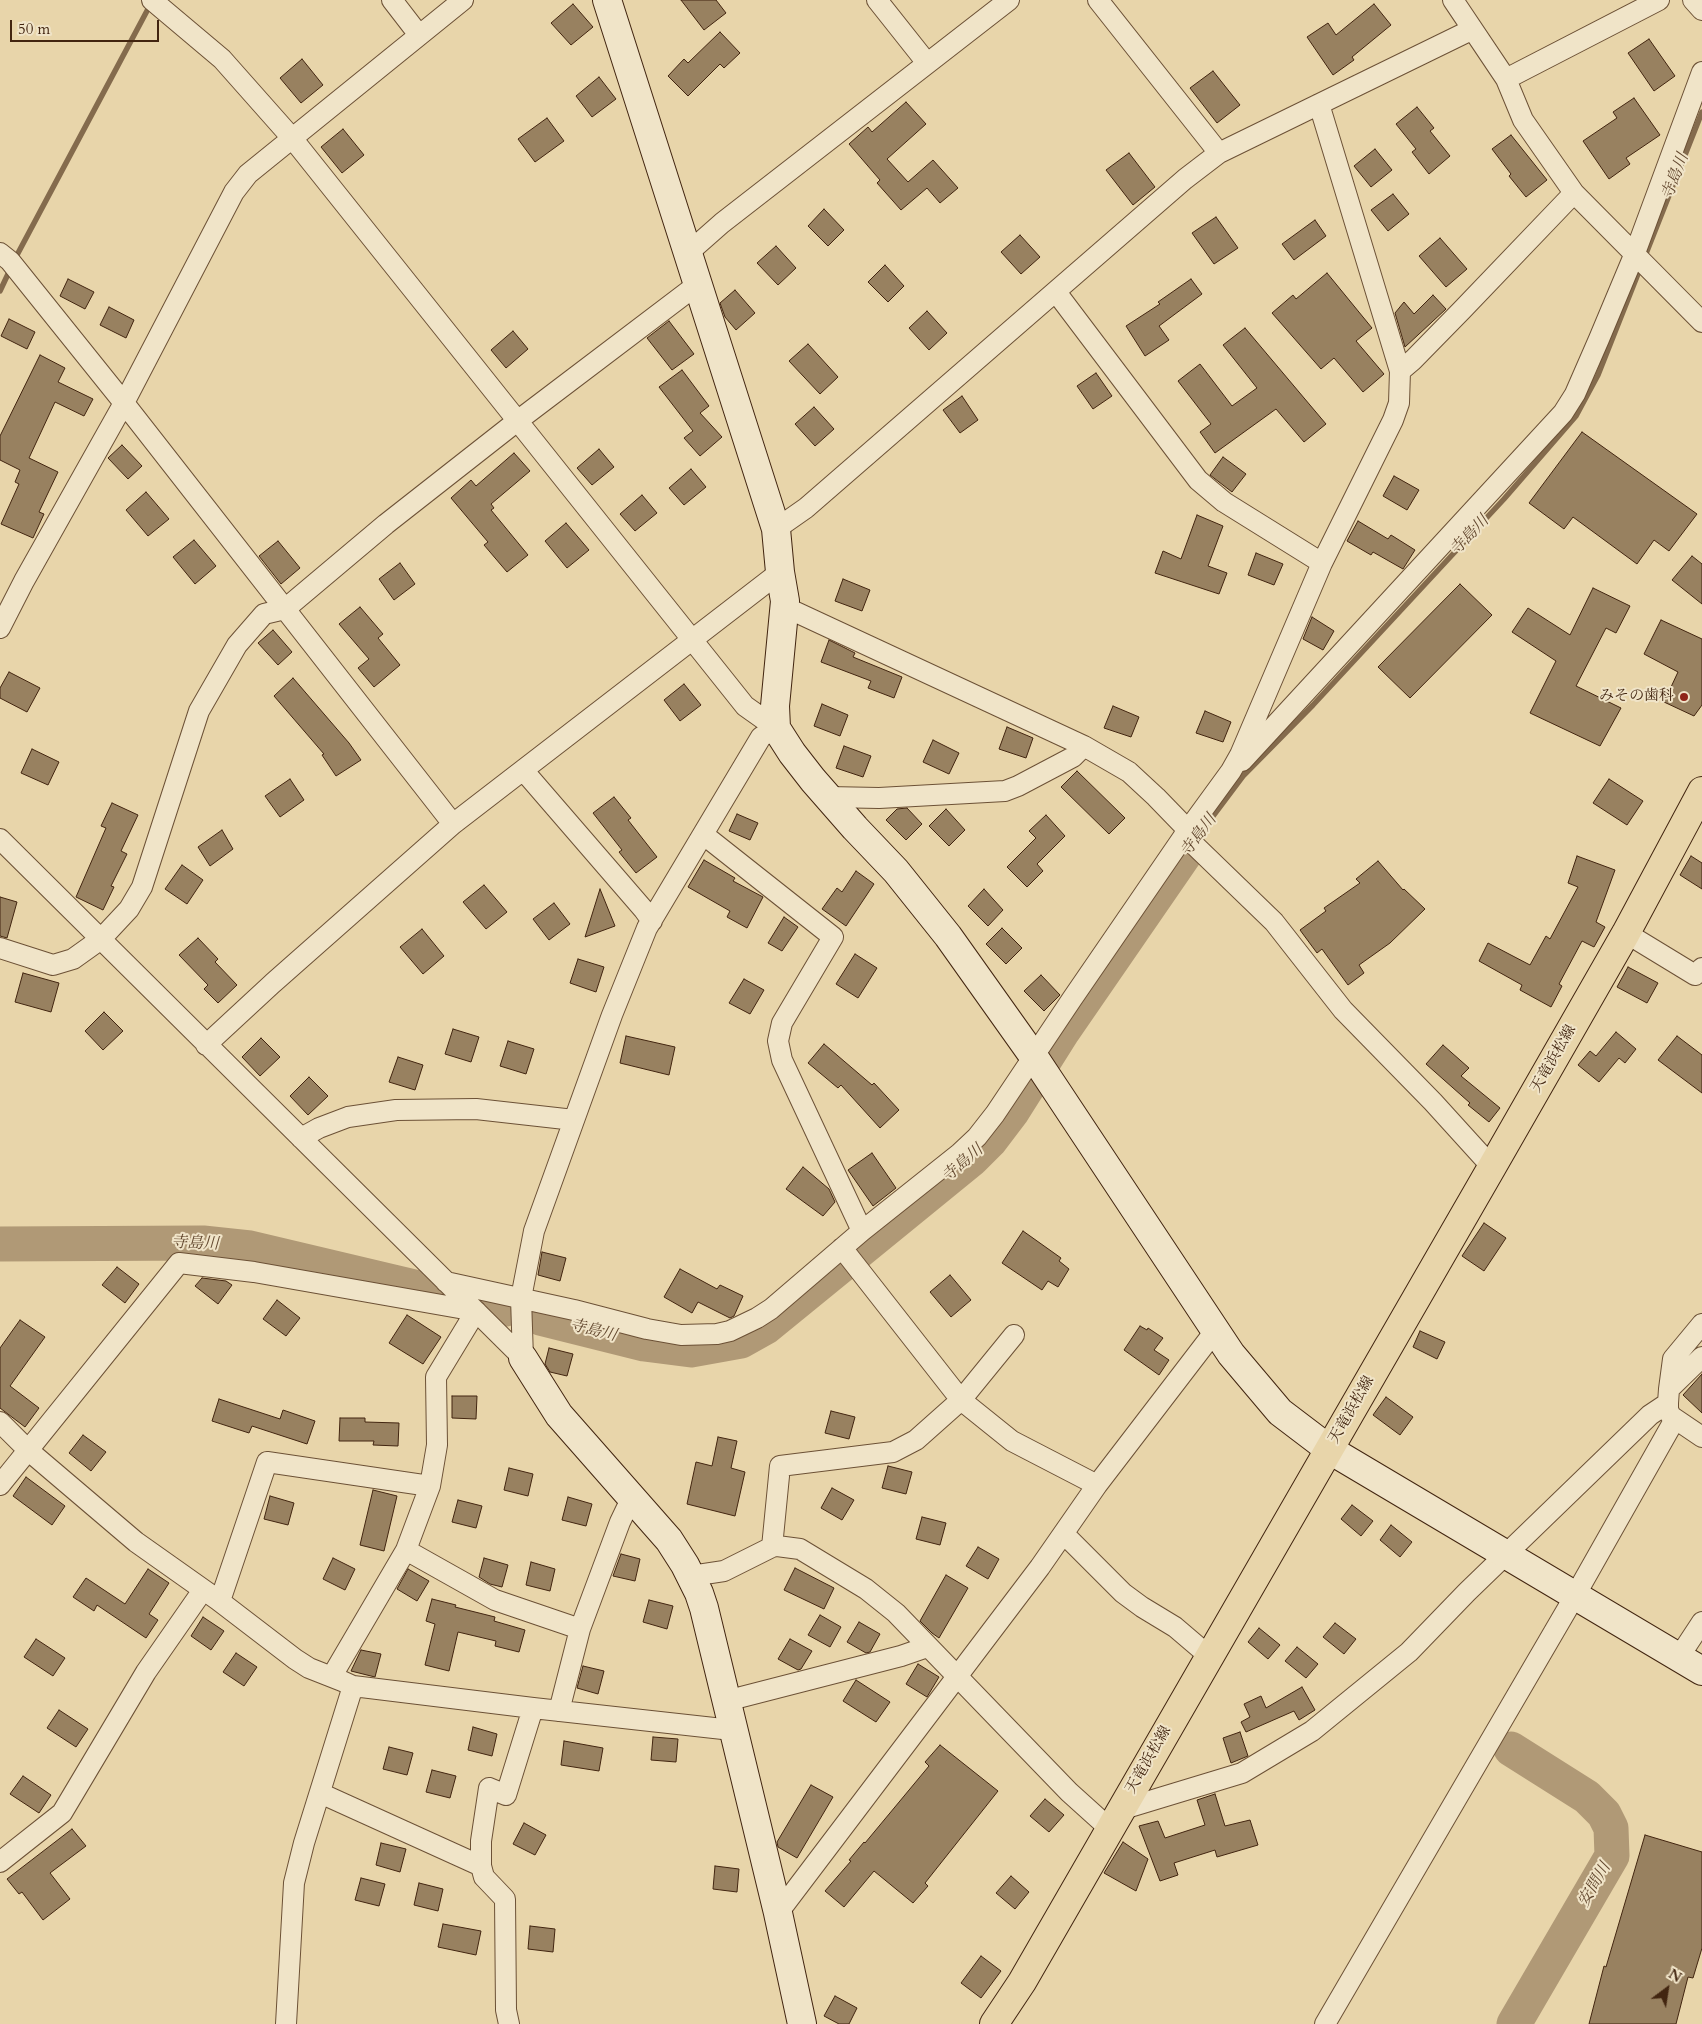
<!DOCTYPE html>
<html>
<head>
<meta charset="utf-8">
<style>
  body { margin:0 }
  #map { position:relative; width:1702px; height:2024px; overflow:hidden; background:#e8d5aa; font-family:Cardo,serif }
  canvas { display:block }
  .north { position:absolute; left:1642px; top:1964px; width:50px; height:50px; -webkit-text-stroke:4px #f0e4c8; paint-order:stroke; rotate:31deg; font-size:14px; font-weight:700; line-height:20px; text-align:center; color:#422510 }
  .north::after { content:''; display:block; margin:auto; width:18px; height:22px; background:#422510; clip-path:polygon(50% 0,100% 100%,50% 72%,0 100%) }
  .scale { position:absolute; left:10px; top:20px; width:149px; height:22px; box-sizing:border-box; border:2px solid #422510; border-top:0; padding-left:6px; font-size:15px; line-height:18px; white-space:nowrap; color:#422510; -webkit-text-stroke:4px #f0e4c8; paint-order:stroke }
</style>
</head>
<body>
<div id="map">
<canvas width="1702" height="2024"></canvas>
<div class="north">N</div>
<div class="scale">50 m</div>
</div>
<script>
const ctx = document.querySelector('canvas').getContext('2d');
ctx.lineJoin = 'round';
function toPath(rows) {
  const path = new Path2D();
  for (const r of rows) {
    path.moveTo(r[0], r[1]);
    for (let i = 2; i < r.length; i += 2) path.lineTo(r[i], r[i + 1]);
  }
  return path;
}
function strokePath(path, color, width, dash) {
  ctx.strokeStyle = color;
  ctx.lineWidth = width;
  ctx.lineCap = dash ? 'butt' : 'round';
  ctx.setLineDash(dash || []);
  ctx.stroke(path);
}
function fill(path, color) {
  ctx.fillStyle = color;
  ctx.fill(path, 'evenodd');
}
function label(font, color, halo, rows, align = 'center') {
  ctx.font = font + ' Cardo,"Noto Serif JP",serif';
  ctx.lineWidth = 4;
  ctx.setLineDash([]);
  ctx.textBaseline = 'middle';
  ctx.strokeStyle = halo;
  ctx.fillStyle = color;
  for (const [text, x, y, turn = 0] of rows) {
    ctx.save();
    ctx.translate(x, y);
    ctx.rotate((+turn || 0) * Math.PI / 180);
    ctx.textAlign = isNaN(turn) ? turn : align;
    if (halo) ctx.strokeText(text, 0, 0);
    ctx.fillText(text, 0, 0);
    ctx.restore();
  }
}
strokePath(toPath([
  [17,255,148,9],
  [0,291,8,274],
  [1195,840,1243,776,1313,705,1504,499,1576,416,1598,375,1702,112]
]), '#846b4d', 5.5);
strokePath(toPath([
  [0,1244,203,1243,250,1248,444,1294],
  [479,1303,506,1309],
  [540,1318,644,1344,691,1350,741,1341,766,1327,972,1159,990,1141,1012,1112,1063,1031,1187,851],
  [1511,1749,1587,1797,1604,1814,1611,1828,1612,1856,1514,2024]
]), '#b09976', 35);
const building = toPath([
  [681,0,716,0,726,13,704,30,681,0],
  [573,4,593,27,571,45,551,23,573,4],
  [1374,4,1391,25,1352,57,1354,60,1333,75,1307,37,1328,23,1336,35,1374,4],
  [720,32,740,53,724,68,720,64,688,96,668,76,684,59,688,63,720,32],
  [1649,39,1675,76,1654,91,1628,53,1649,39],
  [302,59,323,85,301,103,280,78,302,59],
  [1213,71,1240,105,1217,123,1190,88,1213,71],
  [599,77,616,99,592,117,576,96,599,77],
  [1634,98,1660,135,1626,158,1630,164,1609,179,1583,141,1617,118,1613,112,1634,98],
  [906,102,926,124,887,159,908,182,933,160,958,188,940,203,927,188,901,210,877,183,880,180,849,144,868,127,872,132,906,102],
  [1417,107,1434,128,1430,131,1450,156,1429,174,1412,152,1416,149,1396,124,1417,107],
  [547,118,564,141,535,162,518,139,547,118],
  [343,129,364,155,342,173,321,147,343,129],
  [1511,135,1547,180,1526,197,1509,176,1511,174,1492,149,1511,135],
  [1375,149,1392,170,1371,187,1354,166,1375,149],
  [1129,153,1155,187,1133,205,1106,170,1129,153],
  [1393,194,1409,214,1388,231,1371,210,1393,194],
  [824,209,844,230,828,246,808,226,824,209],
  [1216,217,1238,248,1214,264,1192,233,1216,217],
  [1315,220,1326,236,1294,260,1282,244,1315,220],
  [1020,235,1040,257,1021,274,1001,252,1020,235],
  [1440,238,1467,269,1446,287,1419,256,1440,238],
  [776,246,796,268,778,285,757,263,776,246],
  [885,265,904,286,888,302,868,282,885,265],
  [1327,273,1372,328,1356,341,1384,374,1363,392,1334,358,1321,369,1272,313,1293,295,1296,299,1327,273],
  [68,279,94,292,85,309,60,296,68,279],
  [1191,279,1202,294,1159,326,1169,340,1145,356,1126,326,1160,304,1158,302,1191,279],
  [735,290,755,313,736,330,725,317,720,303,735,290],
  [1433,295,1446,309,1405,347,1395,313,1404,302,1414,314,1433,295],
  [109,307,134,320,126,338,100,325,109,307],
  [927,311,947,333,929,350,909,328,927,311],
  [9,319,35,332,27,349,1,336,9,319],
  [669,321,694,354,672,370,647,338,669,321],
  [1245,328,1326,424,1304,442,1276,409,1215,453,1200,432,1211,424,1178,381,1200,364,1232,406,1257,388,1223,345,1245,328],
  [513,331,528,349,506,368,491,350,513,331],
  [808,344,838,377,820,394,789,361,808,344],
  [40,355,65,368,58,382,93,399,84,416,55,402,29,458,58,472,39,512,44,514,33,538,1,524,19,484,15,482,20,470,0,460,0,436,40,355],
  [682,370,709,406,700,413,722,437,700,456,684,438,693,431,659,387,682,370],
  [1096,373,1112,396,1093,409,1077,386,1096,373],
  [962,396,978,420,960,433,943,410,962,396],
  [814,407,834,429,815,446,795,424,814,407],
  [1582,432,1697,514,1669,551,1654,540,1637,564,1573,517,1564,529,1529,503,1582,432],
  [122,445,142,466,128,479,108,458,122,445],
  [599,449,614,467,592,485,577,468,599,449],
  [514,453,530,471,491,504,494,508,491,510,528,555,507,572,484,545,488,542,451,498,471,480,476,486,514,453],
  [1223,457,1246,474,1232,492,1210,475,1223,457],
  [691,469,706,487,684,505,669,488,691,469],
  [1394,476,1419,490,1407,510,1383,496,1394,476],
  [146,492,169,519,148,536,126,510,146,492],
  [642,495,657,513,635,531,620,514,642,495],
  [1197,515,1223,526,1208,566,1227,573,1219,594,1155,573,1163,551,1181,559,1197,515],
  [1358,521,1388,539,1391,535,1415,550,1403,569,1373,552,1371,555,1347,541,1358,521],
  [566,523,589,550,567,568,545,541,566,523],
  [194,540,216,566,195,584,173,557,194,540],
  [278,541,300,568,281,584,259,556,278,541],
  [1256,553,1283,564,1274,585,1248,575,1256,553],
  [1692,556,1702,564,1702,604,1672,580,1692,556],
  [400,563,415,584,394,600,379,579,400,563],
  [843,579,870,590,862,611,835,601,843,579],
  [1460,584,1492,615,1410,698,1378,667,1460,584],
  [1593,588,1630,606,1616,633,1606,628,1576,686,1621,708,1600,746,1530,713,1556,661,1512,632,1528,608,1570,635,1593,588],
  [360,607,383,634,378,638,400,665,374,687,358,668,369,659,339,624,360,607],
  [1312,617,1334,631,1323,650,1303,639,1312,617],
  [1661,620,1702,639,1702,705,1694,716,1664,702,1678,672,1644,654,1661,620],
  [273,630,292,652,278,665,258,643,273,630],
  [829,640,855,653,853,657,902,677,894,698,868,688,871,681,821,662,829,640],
  [9,672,40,688,27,712,0,698,0,688,9,672],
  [293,678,349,743,361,760,336,776,322,755,324,754,274,696,293,678],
  [684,684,701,705,680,721,664,700,684,684],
  [822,704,848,715,840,736,814,726,822,704],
  [1113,706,1139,717,1131,737,1104,728,1113,706],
  [1205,711,1231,722,1223,742,1196,733,1205,711],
  [1007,727,1033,738,1026,758,999,749,1007,727],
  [933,740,959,753,949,774,923,762,933,740],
  [844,746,871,756,863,777,836,768,844,746],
  [32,749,59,762,48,785,21,773,32,749],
  [1077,771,1125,818,1109,834,1061,787,1077,771],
  [290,779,304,800,280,817,265,796,290,779],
  [1609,779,1643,801,1627,825,1593,803,1609,779],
  [614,797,631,818,628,820,657,857,636,873,619,852,622,850,593,813,614,797],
  [112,803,138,815,121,851,127,854,111,886,114,887,103,910,76,897,106,828,101,826,112,803],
  [907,808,922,824,906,840,886,820,897,809,907,808],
  [946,809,965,830,949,846,929,826,946,809],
  [737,814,758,823,750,840,729,831,737,814],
  [1046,815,1065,836,1037,864,1043,871,1027,887,1007,867,1036,838,1029,831,1046,815],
  [222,830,233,849,210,866,198,847,222,830],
  [1577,856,1615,870,1596,922,1605,927,1594,947,1582,941,1559,984,1562,986,1551,1007,1520,990,1522,985,1479,961,1488,943,1530,965,1546,936,1550,939,1578,887,1568,883,1577,856],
  [1691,856,1702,863,1702,889,1680,875,1691,856],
  [704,860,735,878,733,881,763,897,747,928,727,917,730,911,688,887,704,860],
  [1378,861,1403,890,1404,889,1425,909,1390,943,1359,965,1364,973,1348,985,1322,949,1317,953,1300,930,1326,911,1324,908,1360,883,1356,879,1378,861],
  [182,865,203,880,187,904,165,889,182,865],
  [856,871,874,884,846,926,822,909,837,888,842,892,856,871],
  [484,885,507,912,486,929,463,902,484,885],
  [600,889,615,926,585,937,600,889],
  [984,889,1003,910,988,926,968,906,984,889],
  [0,897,17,902,7,938,0,936,0,897],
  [554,903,570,924,549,940,533,919,554,903],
  [784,917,798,927,782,951,768,943,784,917],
  [1002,928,1022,948,1006,964,986,944,1002,928],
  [422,929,444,956,423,974,400,947,422,929],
  [198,938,218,959,215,962,237,985,218,1003,204,989,208,985,179,955,198,938],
  [855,954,877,968,858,998,836,984,855,954],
  [578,959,604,967,596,992,570,983,578,959],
  [1628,967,1658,983,1647,1003,1617,987,1628,967],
  [23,973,59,983,51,1012,15,1002,23,973],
  [1041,975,1060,995,1044,1011,1024,991,1041,975],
  [744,979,764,990,750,1014,729,1003,744,979],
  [104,1012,123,1031,103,1050,85,1031,104,1012],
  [453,1029,479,1037,471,1062,445,1054,453,1029],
  [1616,1032,1636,1049,1625,1063,1619,1058,1599,1082,1578,1065,1590,1051,1596,1056,1616,1032],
  [626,1036,675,1047,669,1075,620,1063,626,1036],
  [1677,1036,1702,1055,1702,1093,1658,1060,1677,1036],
  [261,1038,280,1057,260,1076,242,1057,261,1038],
  [508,1041,534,1049,526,1074,500,1066,508,1041],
  [824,1044,872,1085,874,1083,899,1110,880,1128,841,1085,838,1088,808,1063,824,1044],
  [1443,1045,1469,1068,1461,1076,1500,1108,1489,1122,1468,1105,1470,1103,1426,1064,1443,1045],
  [398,1057,423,1065,415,1090,389,1082,398,1057],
  [309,1077,328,1096,308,1115,290,1096,309,1077],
  [872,1153,896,1188,873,1206,848,1170,872,1153],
  [803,1167,829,1189,835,1202,823,1216,786,1189,803,1167],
  [1484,1223,1506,1238,1484,1271,1462,1256,1484,1223],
  [1023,1231,1061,1258,1059,1261,1069,1269,1058,1287,1048,1281,1042,1290,1002,1263,1023,1231],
  [542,1252,566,1258,560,1281,538,1275,542,1252],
  [117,1267,139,1284,125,1303,102,1285,117,1267],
  [680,1269,717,1289,720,1285,743,1296,734,1316,730,1318,698,1302,692,1313,664,1297,680,1269],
  [950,1275,971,1300,951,1317,930,1292,950,1275],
  [202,1278,226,1281,232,1285,218,1304,195,1286,202,1278],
  [277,1300,300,1318,286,1336,263,1319,277,1300],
  [407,1315,441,1337,423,1364,389,1343,407,1315],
  [20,1320,45,1337,10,1386,39,1408,25,1427,0,1408,0,1348,20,1320],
  [1140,1326,1147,1330,1148,1328,1163,1338,1154,1350,1169,1360,1159,1375,1124,1350,1140,1326],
  [1420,1331,1445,1342,1437,1359,1413,1347,1420,1331],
  [549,1348,573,1354,567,1376,550,1372,545,1364,549,1348],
  [1702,1374,1702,1413,1683,1395,1702,1374],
  [452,1396,477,1396,476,1419,452,1418,452,1396],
  [1386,1397,1413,1417,1400,1435,1373,1415,1386,1397],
  [219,1399,280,1419,283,1410,315,1421,307,1444,252,1426,249,1433,212,1421,219,1399],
  [831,1411,855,1417,849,1439,825,1433,831,1411],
  [340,1418,365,1418,365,1422,399,1423,398,1446,373,1445,374,1441,339,1441,340,1418],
  [83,1435,106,1452,91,1471,69,1453,83,1435],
  [718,1437,737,1441,731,1468,745,1472,735,1516,687,1504,696,1462,712,1466,718,1437],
  [888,1466,912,1472,906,1494,882,1488,888,1466],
  [509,1468,533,1474,528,1496,504,1490,509,1468],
  [26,1477,65,1506,52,1525,13,1496,26,1477],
  [832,1488,854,1500,842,1520,821,1508,832,1488],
  [373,1490,397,1496,384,1551,360,1545,373,1490],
  [270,1496,294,1503,288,1525,264,1519,270,1496],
  [568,1497,592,1504,586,1526,562,1520,568,1497],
  [458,1500,482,1506,476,1528,452,1522,458,1500],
  [1352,1505,1373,1521,1361,1536,1341,1519,1352,1505],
  [922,1517,946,1523,940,1545,916,1539,922,1517],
  [1391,1525,1412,1542,1400,1557,1380,1540,1391,1525],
  [978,1547,999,1559,988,1579,966,1566,978,1547],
  [621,1554,640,1559,635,1581,613,1576,621,1554],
  [333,1558,355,1569,345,1590,323,1579,333,1558],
  [484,1558,508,1565,502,1587,490,1584,479,1577,484,1558],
  [531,1562,555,1569,550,1591,526,1585,531,1562],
  [795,1568,834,1588,824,1609,784,1590,795,1568],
  [148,1569,169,1583,149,1614,158,1620,146,1638,97,1605,94,1611,73,1597,86,1578,125,1604,148,1569],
  [408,1569,429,1581,417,1601,397,1589,408,1569],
  [946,1575,968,1588,939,1638,932,1633,920,1621,946,1575],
  [432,1599,456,1605,455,1607,495,1617,494,1621,525,1630,519,1652,495,1646,496,1641,458,1632,449,1671,425,1665,435,1624,426,1621,432,1599],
  [649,1600,673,1606,667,1629,643,1622,649,1600],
  [820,1615,841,1627,830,1647,808,1635,820,1615],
  [203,1617,224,1631,211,1650,191,1636,203,1617],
  [859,1622,880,1634,870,1652,866,1653,847,1642,859,1622],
  [1335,1623,1356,1639,1344,1654,1323,1637,1335,1623],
  [1259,1628,1280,1645,1268,1659,1248,1642,1259,1628],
  [36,1639,65,1658,53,1676,24,1657,36,1639],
  [790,1639,812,1651,801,1669,798,1670,778,1659,790,1639],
  [1297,1647,1318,1664,1306,1678,1285,1661,1297,1647],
  [361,1650,381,1654,375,1677,351,1671,361,1650],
  [236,1653,257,1667,244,1686,223,1672,236,1653],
  [918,1664,939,1677,927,1697,906,1684,918,1664],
  [583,1666,604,1671,598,1694,577,1688,583,1666],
  [856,1680,890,1702,876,1722,843,1701,856,1680],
  [1302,1687,1315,1710,1299,1720,1294,1711,1246,1732,1241,1722,1250,1717,1244,1704,1261,1696,1266,1708,1302,1687],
  [59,1710,88,1729,76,1747,47,1728,59,1710],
  [473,1727,497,1734,492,1756,468,1750,473,1727],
  [1240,1732,1248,1756,1231,1763,1223,1738,1240,1732],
  [653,1737,678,1739,676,1762,651,1760,653,1737],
  [564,1741,603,1748,599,1771,561,1765,564,1741],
  [940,1745,998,1791,925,1883,928,1886,913,1903,874,1871,844,1907,825,1891,851,1861,849,1860,864,1842,865,1843,929,1766,925,1762,940,1745],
  [389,1747,413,1753,407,1775,383,1769,389,1747],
  [432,1770,456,1776,450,1798,426,1792,432,1770],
  [23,1776,51,1795,39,1813,10,1794,23,1776],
  [811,1785,833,1797,797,1858,778,1847,777,1842,811,1785],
  [1215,1794,1225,1826,1250,1820,1258,1845,1217,1857,1215,1850,1174,1863,1178,1875,1160,1881,1139,1826,1158,1821,1165,1838,1205,1825,1197,1800,1215,1794],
  [1045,1799,1064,1815,1049,1832,1030,1816,1045,1799],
  [524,1823,546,1835,535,1855,513,1844,524,1823],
  [72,1829,86,1846,50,1873,70,1899,43,1920,22,1892,19,1894,7,1879,72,1829],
  [1645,1835,1702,1852,1702,1948,1693,1978,1688,1977,1676,2024,1589,2024,1604,1966,1606,1967,1645,1835],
  [1123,1842,1148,1859,1136,1891,1104,1873,1123,1842],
  [381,1843,406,1849,400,1872,376,1865,381,1843],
  [715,1866,739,1869,737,1892,713,1889,715,1866],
  [1011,1876,1029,1892,1015,1909,996,1893,1011,1876],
  [361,1878,385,1884,379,1906,355,1900,361,1878],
  [419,1883,443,1889,438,1911,414,1905,419,1883],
  [443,1924,481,1931,476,1955,438,1947,443,1924],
  [530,1926,555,1929,553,1952,528,1949,530,1926],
  [981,1956,1001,1971,981,1998,961,1983,981,1956],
  [835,1996,857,2008,849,2024,839,2024,824,2016,835,1996]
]);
fill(building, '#988160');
strokePath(building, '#422510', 1);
const street = toPath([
  [152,0,222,59,292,138,745,706,776,728,761,737,647,928,612,1015,534,1231,521,1298,523,1358],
  [392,0,419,35],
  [877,0,927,63],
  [1098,0,1219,153],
  [1453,0,1506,79,1523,120,1574,193,1702,322],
  [1693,0,1702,10],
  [1506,79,1659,0],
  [0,253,10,261,124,403,453,824],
  [688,253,722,223,1009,0],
  [1056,292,1198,480,1224,502,1322,563],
  [1400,371,1413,360,1462,310,1574,193],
  [776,529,806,508,1185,179,1219,153,1471,30],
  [785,607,1084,746],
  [0,628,24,581,124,403,234,192,248,174,463,0],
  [1242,761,1563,413,1575,394,1599,339,1635,253,1702,72],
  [523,770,644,910,652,921],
  [828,797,879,798,1005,791,1018,786,1073,757,1084,746,1129,772,1156,797,1188,830],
  [704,835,833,937,782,1023,778,1041,782,1060,862,1231],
  [1184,835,1274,922,1343,1010,1433,1102,1492,1167],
  [0,839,523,1358],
  [1626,933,1695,975,1702,968],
  [0,948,53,965,73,959,101,939,129,909,142,887,199,711,237,645,264,614,285,609,386,524,516,422,698,284],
  [206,1045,273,983,453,824,780,572],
  [301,1138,319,1128,348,1117,396,1110,476,1109,574,1120],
  [842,1248,961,1400,1012,1441,1097,1485],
  [446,1282,574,1310,647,1329,681,1335,717,1334,730,1331,757,1318,771,1309,862,1231,960,1153,977,1137,995,1114,1072,999,1188,830,1231,771,1240,755,1322,563,1393,420,1399,403,1400,371,1319,104],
  [1702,1357,1669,1389,1668,1403,1668,1410,1671,1416,1702,1437],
  [1669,1389,1673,1359,1702,1324],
  [0,1422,29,1451,136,1542,218,1600,295,1659,309,1668,342,1681,353,1686,533,1708,732,1730],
  [0,1485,179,1263,254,1272,476,1311,436,1377,437,1445,430,1486,406,1550,332,1676],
  [1064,1534,1123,1593,1142,1607,1175,1627,1209,1656],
  [772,1547,780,1466,893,1452,916,1440,961,1400,1014,1335],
  [406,1550,495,1600,580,1629],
  [691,1576,724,1571,772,1547,777,1546,800,1549,866,1589,896,1613,1069,1792,1110,1829],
  [220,1601,267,1462,430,1486],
  [1679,1657,1702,1622],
  [726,1701,901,1656,927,1647],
  [559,1711,580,1629,620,1522,631,1499],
  [320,1793,481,1866],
  [1120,1810,1242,1773,1312,1731,1409,1652,1467,1592,1650,1415,1668,1403],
  [0,1862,62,1813,146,1672,203,1590],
  [778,1913,1040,1567,1097,1485,1215,1331],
  [286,2024,294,1883,304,1843,353,1686],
  [509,2024,506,2010,505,1899,484,1877,481,1866,481,1841,489,1788,506,1795,533,1708],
  [1325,2024,1576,1594,1675,1419]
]);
const secondary = toPath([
  [607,0,776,529,780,572,785,601,775,706,776,728,792,753,813,780,855,828,896,871,948,936,1034,1057,1231,1354,1280,1412,1330,1450,1702,1671],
  [523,1358,559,1415,669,1540,685,1565,699,1593,704,1608,778,1913,802,2024]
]);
const primary = toPath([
  [994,2024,1022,1982,1492,1167,1626,933,1702,791]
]);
strokePath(street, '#6c5136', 22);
strokePath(secondary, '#422510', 30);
strokePath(primary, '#422510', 30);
strokePath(street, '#f0e4c8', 20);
strokePath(secondary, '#f0e4c8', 28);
strokePath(primary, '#e8d5aa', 28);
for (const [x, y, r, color] of [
  [1684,697,5,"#8f2418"]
]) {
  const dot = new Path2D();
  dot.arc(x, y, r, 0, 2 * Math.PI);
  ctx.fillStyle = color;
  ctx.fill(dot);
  strokePath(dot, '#f0e4c8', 2);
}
label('15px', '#422510', '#f0e4c8', [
  ["みその歯科",1674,697]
], 'right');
label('15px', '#422510', '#f0e4c8', [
  ["天竜浜松線",1554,1059,-60],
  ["天竜浜松線",1352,1410,-60],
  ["天竜浜松線",1149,1760,-60]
]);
label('italic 16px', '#63482f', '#f0e4c8', [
  ["寺島川",1676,177,-69],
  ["寺島川",1470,536,-47],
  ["寺島川",1199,836,-53],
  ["寺島川",963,1164,-41],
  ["寺島川",195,1244,2],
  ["寺島川",593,1331,14],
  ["安間川",1595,1885,-60]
]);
</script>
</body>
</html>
